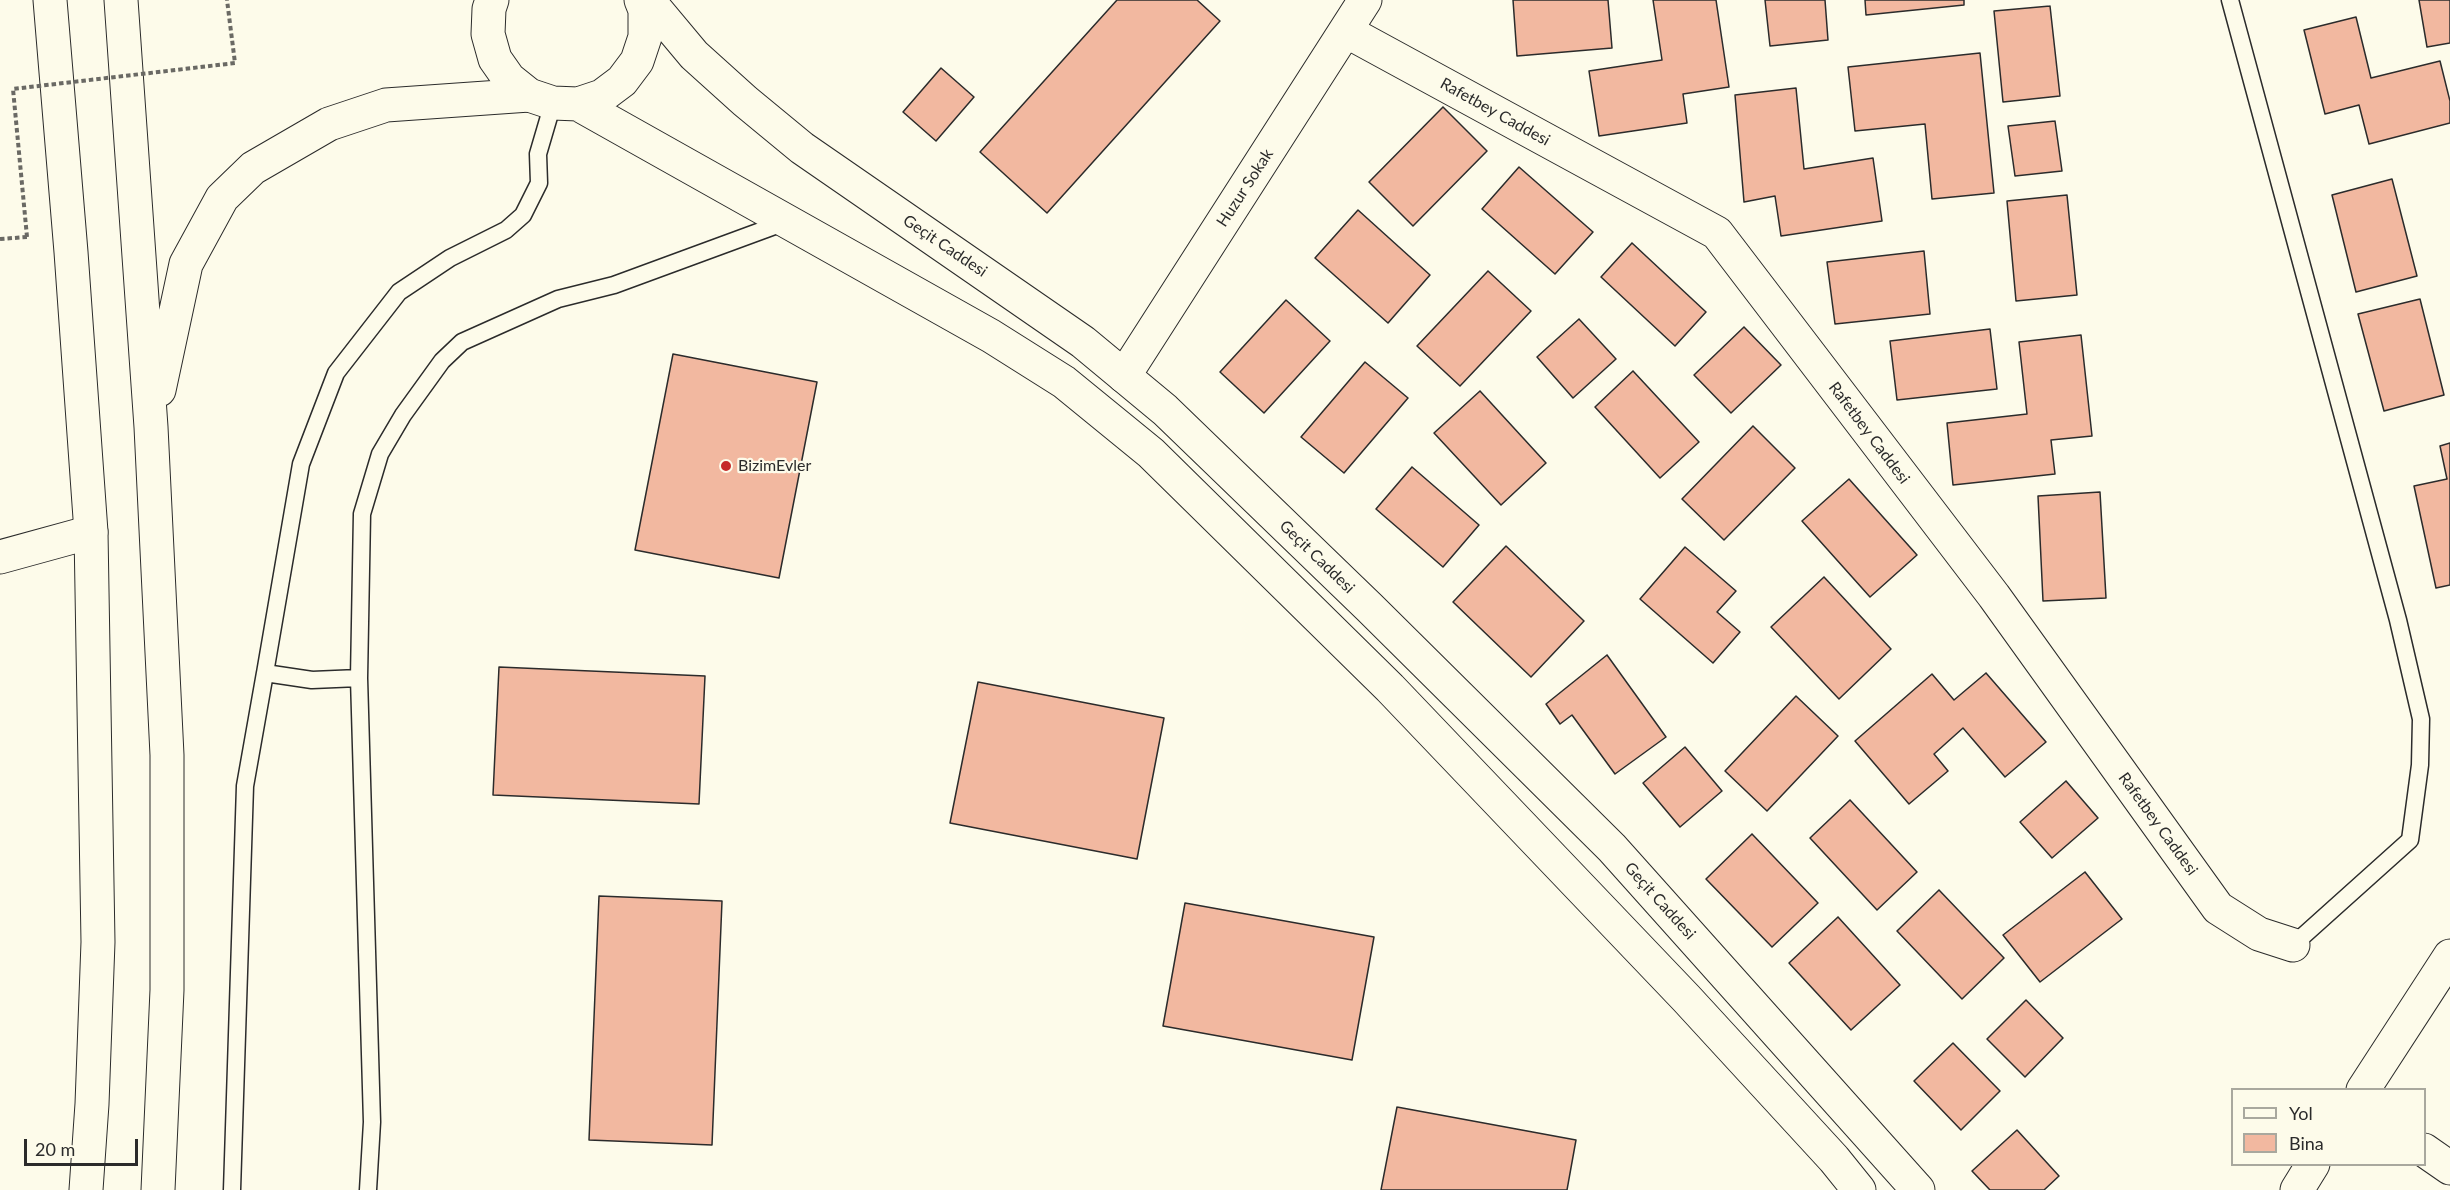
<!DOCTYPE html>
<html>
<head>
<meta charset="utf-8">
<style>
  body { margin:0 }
  #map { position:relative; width:2450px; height:1190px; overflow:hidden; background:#fdfbea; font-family:Lato,sans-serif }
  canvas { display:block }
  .legend { position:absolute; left:2231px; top:1088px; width:195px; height:78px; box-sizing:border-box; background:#fdfbea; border:2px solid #a9a89e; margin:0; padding:8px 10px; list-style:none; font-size:18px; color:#2b2b2b }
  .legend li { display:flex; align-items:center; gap:12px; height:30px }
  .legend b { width:30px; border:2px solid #a9a89e }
  .scale { position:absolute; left:24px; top:1139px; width:114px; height:27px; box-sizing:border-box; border:3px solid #2b2b2b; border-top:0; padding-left:8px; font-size:18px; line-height:21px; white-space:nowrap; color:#2b2b2b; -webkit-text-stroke:4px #fdfbea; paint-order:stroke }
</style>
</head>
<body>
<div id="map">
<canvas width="2450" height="1190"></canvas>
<ul class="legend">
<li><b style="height:8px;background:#fdfbea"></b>Yol</li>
<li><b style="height:16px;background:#f2b8a0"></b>Bina</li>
</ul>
<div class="scale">20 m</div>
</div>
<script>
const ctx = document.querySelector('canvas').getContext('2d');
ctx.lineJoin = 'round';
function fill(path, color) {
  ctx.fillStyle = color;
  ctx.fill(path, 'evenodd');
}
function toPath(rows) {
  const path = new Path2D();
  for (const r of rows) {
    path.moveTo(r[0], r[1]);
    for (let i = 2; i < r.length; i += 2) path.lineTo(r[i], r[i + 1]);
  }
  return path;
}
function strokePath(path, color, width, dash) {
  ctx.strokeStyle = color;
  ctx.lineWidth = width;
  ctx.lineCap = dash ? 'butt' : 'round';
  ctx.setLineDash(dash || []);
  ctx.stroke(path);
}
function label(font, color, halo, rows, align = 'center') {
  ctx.font = font + ' Lato,sans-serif';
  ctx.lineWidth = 4.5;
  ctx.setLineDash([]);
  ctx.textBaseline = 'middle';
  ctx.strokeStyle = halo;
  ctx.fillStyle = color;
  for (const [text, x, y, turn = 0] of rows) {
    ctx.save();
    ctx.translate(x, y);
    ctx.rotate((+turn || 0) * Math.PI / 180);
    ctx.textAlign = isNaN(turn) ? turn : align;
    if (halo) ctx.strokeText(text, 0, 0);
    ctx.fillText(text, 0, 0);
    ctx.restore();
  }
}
const building = toPath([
  [1117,0,1197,0,1220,21,1047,213,980,152,1117,0],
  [1513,0,1608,0,1612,48,1517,56,1513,0],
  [1653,0,1716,0,1729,87,1683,94,1687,123,1599,136,1589,71,1662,60,1653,0],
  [1765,0,1825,0,1828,40,1770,46,1765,0],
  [1865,0,1964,0,1964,5,1866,15,1865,0],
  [2419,0,2450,0,2450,43,2427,47,2419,0],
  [2050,6,2060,96,2003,102,1994,11,2050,6],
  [2356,17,2371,78,2440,61,2450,101,2450,123,2369,144,2359,105,2325,114,2304,30,2356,17],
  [1980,53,1994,193,1932,199,1925,124,1855,131,1848,67,1980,53],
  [941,68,974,97,936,141,903,112,941,68],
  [1796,88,1804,169,1873,158,1882,221,1781,236,1775,196,1744,202,1735,95,1796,88],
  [1443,107,1487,151,1413,226,1369,182,1443,107],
  [2055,121,2062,171,2015,176,2008,126,2055,121],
  [1519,167,1593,232,1555,274,1482,209,1519,167],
  [2392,179,2417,276,2356,292,2332,195,2392,179],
  [2067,195,2077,295,2016,301,2007,201,2067,195],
  [1358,210,1430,275,1388,323,1315,258,1358,210],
  [1632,243,1706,312,1675,346,1601,277,1632,243],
  [1924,251,1930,314,1835,324,1827,262,1924,251],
  [1488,271,1531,311,1460,386,1417,346,1488,271],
  [2420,299,2444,395,2384,411,2358,314,2420,299],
  [1286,300,1330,341,1264,413,1220,372,1286,300],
  [1579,319,1616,359,1573,398,1537,357,1579,319],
  [1744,327,1781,365,1731,413,1694,375,1744,327],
  [1990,329,1997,389,1897,400,1890,341,1990,329],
  [2081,335,2092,436,2051,440,2055,474,1953,485,1947,423,2027,414,2019,342,2081,335],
  [673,354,817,382,779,578,635,550,673,354],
  [1365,362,1408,398,1344,473,1301,437,1365,362],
  [1633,371,1699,442,1660,478,1595,407,1633,371],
  [1480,391,1546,463,1501,505,1434,433,1480,391],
  [1753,426,1795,468,1724,540,1682,499,1753,426],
  [2450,443,2450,585,2436,588,2414,486,2447,479,2440,446,2450,443],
  [1412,467,1479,525,1443,567,1376,509,1412,467],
  [1849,479,1917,555,1870,597,1802,521,1849,479],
  [2100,492,2106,598,2043,601,2038,496,2100,492],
  [1506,546,1584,621,1531,677,1453,602,1506,546],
  [1685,547,1736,591,1717,612,1740,632,1713,663,1640,599,1685,547],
  [1824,577,1891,649,1839,699,1771,627,1824,577],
  [1607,655,1666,737,1615,774,1572,715,1560,724,1546,704,1607,655],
  [499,667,705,676,699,804,493,795,499,667],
  [1986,673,2046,742,2005,777,1963,728,1934,754,1948,771,1909,804,1855,741,1932,674,1954,700,1986,673],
  [978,682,1164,718,1137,859,950,823,978,682],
  [1796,696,1838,736,1767,811,1725,771,1796,696],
  [1685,747,1722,791,1680,827,1643,783,1685,747],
  [2066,781,2098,818,2052,858,2020,822,2066,781],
  [1850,800,1917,872,1877,910,1810,838,1850,800],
  [1752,834,1818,903,1772,947,1706,879,1752,834],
  [2085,872,2122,919,2040,982,2003,935,2085,872],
  [1939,890,2004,958,1962,999,1897,931,1939,890],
  [599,896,722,901,712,1145,589,1140,599,896],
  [1185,903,1374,937,1352,1060,1163,1026,1185,903],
  [1838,917,1900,985,1851,1030,1789,963,1838,917],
  [2026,1000,2063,1038,2025,1077,1987,1039,2026,1000],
  [1953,1043,2000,1091,1961,1130,1914,1081,1953,1043],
  [1397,1107,1576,1140,1567,1190,1381,1190,1397,1107],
  [2017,1130,2059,1176,2044,1190,1990,1190,1972,1171,2017,1130]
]);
fill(building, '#f2b8a0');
strokePath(building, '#2b2b2b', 1.5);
const lane = toPath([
  [2230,0,2398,620,2421,719,2420,765,2410,840,2293,945],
  [265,673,301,464,336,373,399,292,450,258,506,230,523,215,539,183,538,154,553,103],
  [359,678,372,1122,368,1190],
  [232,1190,245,786,265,673,312,680,359,678,362,514,380,454,403,415,442,361,462,342,558,299,614,285,788,221]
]);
const street = toPath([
  [1346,31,1717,233,1994,596,2218,908,2259,934,2293,945],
  [1124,376,1365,0],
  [0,557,91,532],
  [2424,1150,2450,1168]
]);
const secondary = toPath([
  [492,0,489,9,488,34,495,59,509,79,529,95,553,103,578,104,602,96,622,81,637,61,645,37,645,10,641,0],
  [648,0,694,55,745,101,802,148,1083,342,1165,410,1370,608,1612,848,1918,1190],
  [578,104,991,336,1064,382,1151,453,1390,688,1686,998,1834,1159,1859,1190],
  [2363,1090,2450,956],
  [2297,1190,2313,1164]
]);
const highway = toPath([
  [50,0,71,252,91,532,98,942,92,1104,86,1190],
  [121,0,151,427,167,755,167,990,158,1190],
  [159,390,186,264,222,198,253,168,329,124,386,105,529,95]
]);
strokePath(lane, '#2b2b2b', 19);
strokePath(street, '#2b2b2b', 35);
strokePath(secondary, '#2b2b2b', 35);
strokePath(highway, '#2b2b2b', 35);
strokePath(toPath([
  [0,239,27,237]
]), '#6a6964', 4, [4.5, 3]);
strokePath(lane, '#fdfbea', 16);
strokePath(street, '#fdfbea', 33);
strokePath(secondary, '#fdfbea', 33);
strokePath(highway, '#fdfbea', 33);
strokePath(toPath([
  [27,237,13,89,235,63,227,0]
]), '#6a6964', 4, [4.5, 3]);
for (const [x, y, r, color] of [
  [726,466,6,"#c62828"]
]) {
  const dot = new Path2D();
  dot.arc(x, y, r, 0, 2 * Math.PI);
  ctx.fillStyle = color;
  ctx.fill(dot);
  strokePath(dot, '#fdfbea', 2);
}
label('16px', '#2b2b2b', '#fdfbea', [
  ["Rafetbey Caddesi",1495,112,29],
  ["Huzur Sokak",1245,188,-57],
  ["Geçit Caddesi",945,246,34],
  ["Rafetbey Caddesi",1869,433,53],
  ["Geçit Caddesi",1317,557,44],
  ["Rafetbey Caddesi",2158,824,54],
  ["Geçit Caddesi",1660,901,48]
]);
label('16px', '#2b2b2b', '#fdfbea', [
  ["BizimEvler",738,466]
], 'left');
</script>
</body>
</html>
